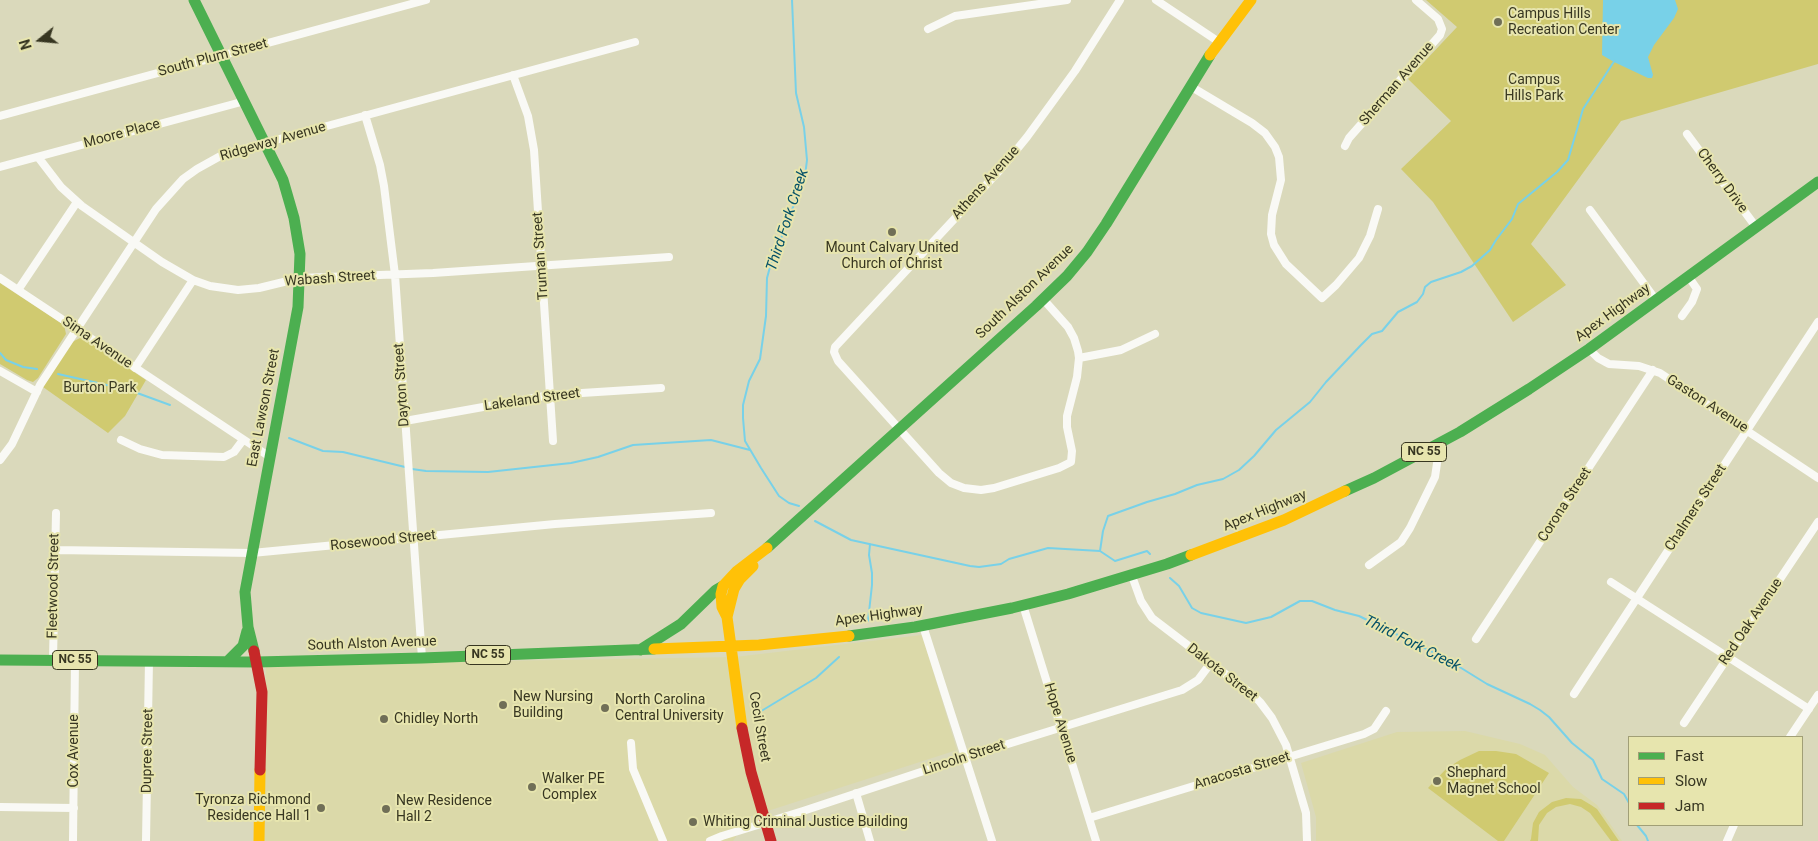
<!DOCTYPE html>
<html>
<head>
<meta charset="utf-8">
<style>
  body { margin:0 }
  #map { position:relative; width:1818px; height:841px; overflow:hidden; background:#dad9bb; font-family:Roboto,sans-serif }
  canvas { display:block }
  .legend { position:absolute; left:1628px; top:736px; width:175px; height:90px; box-sizing:border-box; background:#e7e5ae; border:1px solid #a19f76; margin:0; padding:6px 9px; list-style:none; font-size:15px; color:#373621 }
  .legend li { display:flex; align-items:center; gap:10px; height:25px }
  .legend b { width:25px; border:1px solid #a19f76 }
  .north { position:absolute; left:15px; top:15px; width:50px; height:50px; -webkit-text-stroke:4px #e7e5ae; paint-order:stroke; rotate:253deg; font-size:14px; font-weight:700; line-height:20px; text-align:center; color:#373621 }
  .north::after { content:''; display:block; margin:auto; width:18px; height:22px; background:#373621; clip-path:polygon(50% 0,100% 100%,50% 72%,0 100%) }
</style>
</head>
<body>
<div id="map">
<canvas width="1818" height="841"></canvas>
<ul class="legend">
<li><b style="height:6px;background:#4caf50"></b>Fast</li>
<li><b style="height:6px;background:#ffc107"></b>Slow</li>
<li><b style="height:6px;background:#c62828"></b>Jam</li>
</ul>
<div class="north">N</div>
</div>
<script>
const ctx = document.querySelector('canvas').getContext('2d');
ctx.lineJoin = 'round';
function fill(path, color) {
  ctx.fillStyle = color;
  ctx.fill(path, 'evenodd');
}
function toPath(rows) {
  const path = new Path2D();
  for (const r of rows) {
    path.moveTo(r[0], r[1]);
    for (let i = 2; i < r.length; i += 2) path.lineTo(r[i], r[i + 1]);
  }
  return path;
}
function strokePath(path, color, width, dash) {
  ctx.strokeStyle = color;
  ctx.lineWidth = width;
  ctx.lineCap = dash ? 'butt' : 'round';
  ctx.setLineDash(dash || []);
  ctx.stroke(path);
}
function label(font, color, halo, rows, align = 'center') {
  ctx.font = font + ' Roboto,sans-serif';
  ctx.lineWidth = 4;
  ctx.setLineDash([]);
  ctx.textBaseline = 'middle';
  ctx.strokeStyle = halo;
  ctx.fillStyle = color;
  for (const [text, x, y, turn = 0] of rows) {
    ctx.save();
    ctx.translate(x, y);
    ctx.rotate((+turn || 0) * Math.PI / 180);
    ctx.textAlign = isNaN(turn) ? turn : align;
    if (halo) ctx.strokeText(text, 0, 0);
    ctx.fillText(text, 0, 0);
    ctx.restore();
  }
}
fill(toPath([
  [922,635,957,750,749,817,733,841,261,841,266,665,735,657],
  [1465,731,1520,744,1545,755,1573,787,1597,805,1622,841,1316,841,1316,817,1301,763,1397,732]
]), '#dbd9a9');
fill(toPath([
  [1426,0,1818,0,1818,64,1621,121,1531,244,1566,285,1513,322,1433,202,1401,169,1451,121,1408,79,1457,27],
  [0,283,64,325,66,334,38,378,33,382,27,380,0,364],
  [80,338,85,339,146,380,125,416,108,433,43,387,72,342],
  [1479,751,1496,751,1516,754,1549,773,1504,841,1498,841,1428,788,1446,769,1460,760],
  [1566,798,1581,799,1591,805,1597,809,1619,841,1611,841,1590,813,1581,807,1570,804,1556,807,1547,813,1539,825,1538,841,1530,841,1531,839,1533,823,1539,812,1552,802]
]), '#d0ca70');
fill(toPath([
  [1603,0,1675,0,1678,9,1674,18,1654,45,1648,57,1653,75,1652,78,1648,78,1614,62,1602,55]
]), '#78d1e8');
strokePath(toPath([
  [792,0,796,93,804,127,807,160,805,176,770,267,767,278,766,316,760,359,749,381,743,405,743,418,745,441,761,468,779,496,789,503,799,506],
  [0,353,6,360,23,367,37,369],
  [58,374,129,390,170,405],
  [289,438,323,451,343,452,405,467],
  [412,469,426,471,488,472,571,463,598,457,633,445,711,440,750,450],
  [815,521,851,540,970,566,979,567,1001,564,1009,559,1048,548,1100,551,1115,561,1147,551,1150,554],
  [1100,551,1103,531,1108,516,1147,502,1175,494,1197,485,1223,479,1239,470,1254,456,1276,430,1310,402,1326,382,1361,345,1372,334,1382,331,1398,312,1417,302,1423,294,1425,287,1431,282,1461,272,1472,266,1490,250,1496,240,1512,219,1518,204,1557,172,1568,160,1583,109,1615,60],
  [1170,578,1179,586,1192,608,1201,613,1246,623,1271,617,1300,601,1312,601,1335,610,1359,616,1445,658,1487,684,1530,704,1540,710,1549,717,1572,743,1593,760,1602,779,1624,794,1629,803],
  [868,621,872,585,872,573,869,555,870,544],
  [753,716,816,678,839,657],
  [1637,825,1646,836,1648,841]
]), '#78d1e8', 2);
strokePath(toPath([
  [1156,0,1219,42],
  [928,29,955,16,1067,0],
  [513,75,528,116,534,150,553,441],
  [1190,86,1252,123,1265,133,1275,147,1279,157,1281,180,1272,215,1271,234,1274,245,1286,264,1322,298,1336,285,1359,258,1370,236,1378,209],
  [365,115,380,165,384,186,395,275,422,658],
  [0,116,426,0],
  [1687,134,1756,227],
  [1345,146,1349,138,1440,35,1442,29,1438,19,1416,0],
  [38,157,61,187,82,206,162,262,193,280,210,286,238,290,259,288,300,278,433,273,669,257],
  [0,167,245,101],
  [1590,210,1656,300],
  [0,278,270,457],
  [18,290,77,202],
  [1043,299,1068,327,1074,338,1078,351,1079,358,1077,377,1067,416,1067,427,1072,451,1071,462,1059,468,994,488,981,490,964,488,951,483,939,473,838,361,834,352,835,347,1000,170,1027,137,1075,71,1120,0],
  [1682,316,1692,302,1697,289,1688,276],
  [1589,349,1598,358,1609,364,1639,366,1660,373,1818,478],
  [1079,358,1121,350,1155,334],
  [135,368,193,280],
  [0,371,37,392],
  [405,421,550,395,661,388],
  [121,440,140,449,162,455,224,457,234,452,243,440],
  [0,460,12,444,40,385,156,209,183,179,197,169,224,154,250,147,635,42],
  [55,550,252,553,555,524,711,513],
  [1369,565,1401,542,1410,528,1435,477,1440,443],
  [1132,576,1141,601,1152,618,1253,695,1260,702,1272,718,1286,745,1306,813,1307,841],
  [1611,582,1809,709],
  [1023,605,1096,841],
  [923,626,992,841],
  [1476,639,1653,370],
  [53,660,56,513],
  [1574,694,1818,322],
  [1684,723,1818,522],
  [1790,737,1818,695],
  [631,743,633,769,663,841],
  [856,793,870,841],
  [0,807,74,808],
  [1089,818,1364,734,1374,729,1386,711],
  [73,841,75,660],
  [146,841,149,660],
  [710,841,722,836,803,811,966,757,1182,690,1198,680,1210,664],
  [1727,841,1734,825]
]), '#f9f9f5', 8);
strokePath(toPath([
  [194,0,283,180,294,218,300,254,298,307,245,592,248,627,254,651],
  [1345,491,1374,478,1460,432,1529,389,1589,349,1818,182],
  [767,548,1036,306,1067,276,1087,252,1106,224,1210,55],
  [849,636,915,627,1012,608,1068,594,1167,564,1191,555],
  [640,650,681,624,716,590,723,586],
  [0,660,257,662,422,658,654,649],
  [228,661,243,646,247,631]
]), '#4caf50', 11);
strokePath(toPath([
  [1210,55,1251,0],
  [1191,555,1284,520,1345,491],
  [727,617,734,589,740,579,753,566],
  [654,649,759,645,849,636],
  [742,728,727,617,722,607,721,594,723,586,737,571,767,548],
  [259,841,260,770]
]), '#ffc107', 11);
strokePath(toPath([
  [254,651,262,692,260,770],
  [742,728,751,772,771,841]
]), '#c62828', 11);
for (const [x, y, r, color] of [
  [1498,22,5,"#706f57"],
  [892,232,5,"#706f57"],
  [503,705,5,"#706f57"],
  [605,708,5,"#706f57"],
  [384,719,5,"#706f57"],
  [1437,781,5,"#706f57"],
  [532,787,5,"#706f57"],
  [321,808,5,"#706f57"],
  [386,809,5,"#706f57"],
  [693,822,5,"#706f57"]
]) {
  const dot = new Path2D();
  dot.arc(x, y, r, 0, 2 * Math.PI);
  ctx.fillStyle = color;
  ctx.fill(dot);
  strokePath(dot, '#e7e5ae', 2);
}
for (const [x, y, w] of [
  [1424,452,45],
  [488,655,45],
  [75,660,45]
]) {
  const box = new Path2D();
  box.roundRect(x - w / 2, y - 9.5, w, 19, 4);
  ctx.fillStyle = '#e7e5ae';
  ctx.fill(box);
  strokePath(box, '#373621', 1);
}
label('bold 12px', '#373621', null, [
  ["NC 55",1424,452],
  ["NC 55",488,655],
  ["NC 55",75,660]
]);
label('14px', '#373621', '#e7e5ae', [
  ["Campus Hills",1508,14],
  ["Recreation Center",1508,30],
  ["Mount Calvary United",892,248,"center"],
  ["Church of Christ",892,264,"center"],
  ["New Nursing",513,697],
  ["Building",513,713],
  ["North Carolina",615,700],
  ["Central University",615,716],
  ["Chidley North",394,719],
  ["Shephard",1447,773],
  ["Magnet School",1447,789],
  ["Walker PE",542,779],
  ["Complex",542,795],
  ["Tyronza Richmond",311,800,"right"],
  ["Residence Hall 1",311,816,"right"],
  ["New Residence",396,801],
  ["Hall 2",396,817],
  ["Whiting Criminal Justice Building",703,822]
], 'left');
label('14px', '#373621', '#e7e5ae', [
  ["South Plum Street",213,58,-15],
  ["Sherman Avenue",1397,84,-49],
  ["Moore Place",122,134,-15],
  ["Ridgeway Avenue",273,142,-16],
  ["Cherry Drive",1722,181,54],
  ["Athens Avenue",986,183,-48],
  ["Truman Street",541,256,-94],
  ["Wabash Street",330,279,-4],
  ["South Alston Avenue",1025,292,-44],
  ["Apex Highway",1613,313,-36],
  ["Sima Avenue",97,343,34],
  ["Dayton Street",402,385,-94],
  ["Lakeland Street",532,400,-8],
  ["Gaston Avenue",1707,404,33],
  ["East Lawson Street",264,408,-79],
  ["Corona Street",1565,505,-57],
  ["Chalmers Street",1696,508,-57],
  ["Apex Highway",1265,511,-22],
  ["Rosewood Street",383,541,-6],
  ["Fleetwood Street",54,586,-89],
  ["Apex Highway",879,616,-8],
  ["Red Oak Avenue",1751,622,-56],
  ["South Alston Avenue",372,644,-2],
  ["Dakota Street",1222,673,38],
  ["Hope Avenue",1060,723,73],
  ["Cecil Street",759,727,80],
  ["Cox Avenue",74,751,-90],
  ["Dupree Street",148,751,-89],
  ["Lincoln Street",964,758,-18],
  ["Anacosta Street",1242,771,-17]
]);
label('14px', '#3a3921', '#e7e5ae', [
  ["Campus",1534,80],
  ["Hills Park",1534,96],
  ["Burton Park",100,388]
]);
label('italic 15px', '#045168', '#e7e5ae', [
  ["Third Fork Creek",788,220,-72],
  ["Third Fork Creek",1412,644,27]
]);
</script>
</body>
</html>
